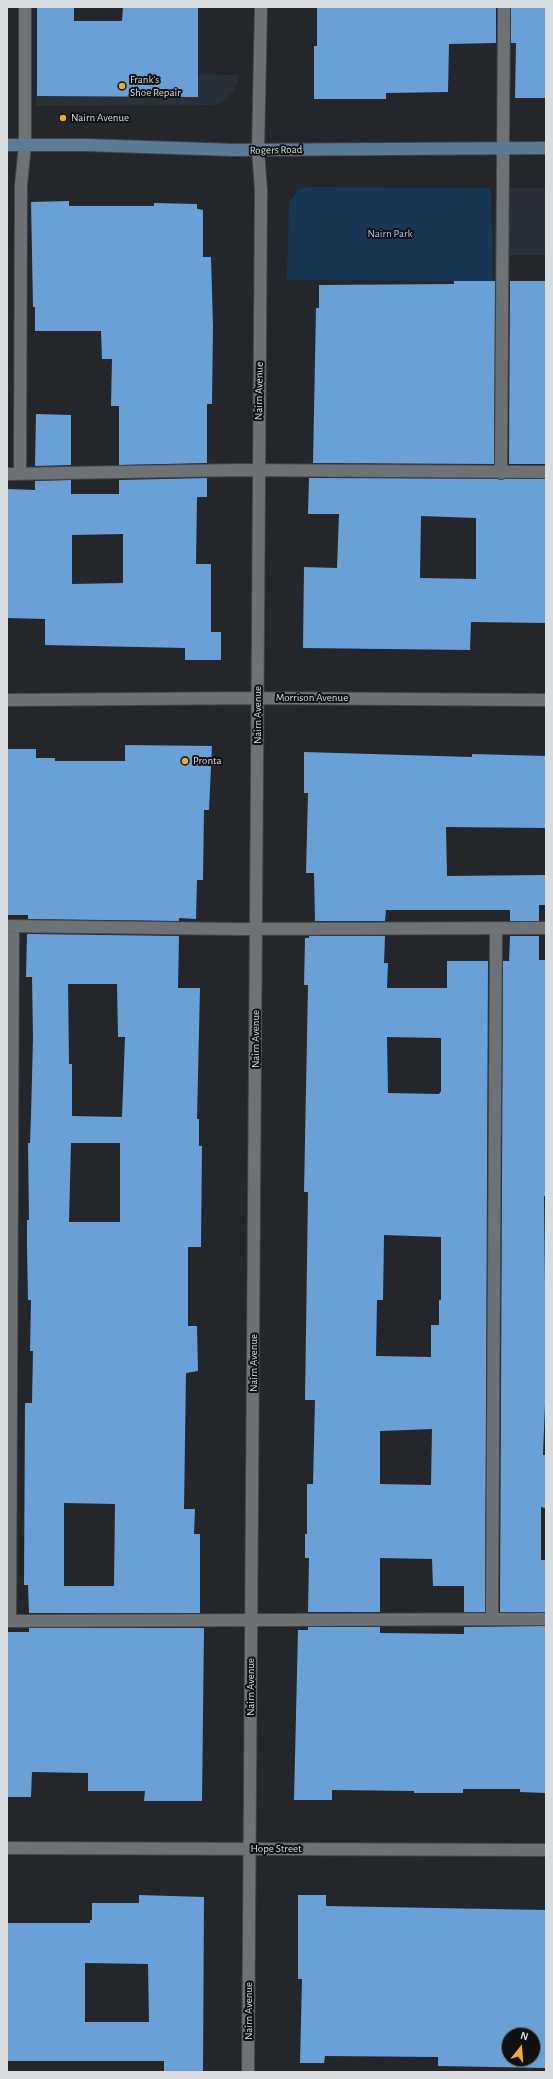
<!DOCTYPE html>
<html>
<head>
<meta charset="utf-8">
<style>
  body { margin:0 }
  #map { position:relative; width:553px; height:2079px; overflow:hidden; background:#23272b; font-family:"Alegreya Sans",sans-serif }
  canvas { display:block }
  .frame { position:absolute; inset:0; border:8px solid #d9dcdf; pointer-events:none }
  .north { position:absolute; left:501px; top:2027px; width:40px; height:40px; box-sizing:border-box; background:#0e1011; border:1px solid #5f6263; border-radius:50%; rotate:17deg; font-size:11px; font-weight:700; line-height:16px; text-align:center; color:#d9dcdf }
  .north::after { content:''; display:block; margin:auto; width:14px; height:18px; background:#f2a541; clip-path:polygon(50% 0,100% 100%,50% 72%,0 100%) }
</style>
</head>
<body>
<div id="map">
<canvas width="553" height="2079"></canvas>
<div class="frame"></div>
<div class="north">N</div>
</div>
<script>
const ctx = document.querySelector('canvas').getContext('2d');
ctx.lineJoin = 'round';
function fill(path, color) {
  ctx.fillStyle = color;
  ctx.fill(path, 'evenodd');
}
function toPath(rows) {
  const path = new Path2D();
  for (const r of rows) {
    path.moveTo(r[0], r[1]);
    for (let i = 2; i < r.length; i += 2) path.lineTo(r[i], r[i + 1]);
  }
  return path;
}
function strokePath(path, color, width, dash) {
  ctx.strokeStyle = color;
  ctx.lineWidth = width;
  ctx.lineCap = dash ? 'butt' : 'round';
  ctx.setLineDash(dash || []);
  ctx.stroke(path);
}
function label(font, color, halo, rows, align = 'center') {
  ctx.font = font + ' "Alegreya Sans",sans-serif';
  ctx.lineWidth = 4;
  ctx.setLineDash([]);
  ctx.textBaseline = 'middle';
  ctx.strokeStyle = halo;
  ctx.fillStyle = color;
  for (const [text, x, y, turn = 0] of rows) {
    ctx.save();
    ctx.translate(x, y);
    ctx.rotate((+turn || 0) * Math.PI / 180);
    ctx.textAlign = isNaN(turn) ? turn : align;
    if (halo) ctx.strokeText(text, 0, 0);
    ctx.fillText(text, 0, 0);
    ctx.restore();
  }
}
fill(toPath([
  [37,74,238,75,239,80,233,92,222,102,213,105,36,106],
  [509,188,546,188,546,255,508,255]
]), '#283039');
fill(toPath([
  [307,187,491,188,493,281,287,280,289,202,298,190]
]), '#183755');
fill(toPath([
  [37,7,74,7,74,21,122,21,123,7,198,7,198,97,37,96],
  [317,7,496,7,496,43,449,44,448,92,386,93,386,99,314,99,314,46,317,46],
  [511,7,546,7,546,98,515,98,516,43,511,43],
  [69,201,69,206,154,206,154,203,197,204,197,209,203,210,203,257,211,257,213,326,212,404,207,404,207,463,119,465,119,406,111,406,112,359,102,359,101,331,35,331,35,307,33,307,31,202],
  [454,281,495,281,494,464,313,463,316,308,319,308,319,285,454,284],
  [510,281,546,281,546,464,509,464],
  [36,414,71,415,71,465,35,466],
  [207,478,207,497,197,497,196,564,211,564,211,632,221,632,221,660,185,660,185,648,45,645,45,619,7,618,7,489,35,490,35,481,71,480,71,494,119,494,119,480],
  [123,534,123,583,72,584,72,535],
  [309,478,546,479,546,623,471,622,470,650,303,648,304,567,337,568,339,514,308,514],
  [421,516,476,518,476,579,420,578],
  [125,745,212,746,209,810,204,810,203,880,197,880,196,919,179,918,179,921,28,919,28,915,7,915,7,749,36,749,36,758,55,758,55,761,125,761],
  [304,752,472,757,472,754,546,756,546,828,446,827,447,876,546,875,546,905,539,905,539,921,510,921,510,910,386,910,385,921,315,921,314,873,306,873,308,793,304,793],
  [27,934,179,936,178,988,200,988,197,1119,199,1119,199,1146,202,1146,201,1247,188,1247,188,1326,197,1326,198,1371,186,1373,184,1509,195,1509,194,1534,200,1534,200,1613,29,1613,28,1585,24,1585,25,1403,32,1403,33,1351,30,1351,31,1300,28,1300,27,1247,27,1220,29,1220,28,1143,30,1143,31,1116,33,1038,32,977,26,977],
  [68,984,117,984,118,1037,125,1037,122,1117,72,1116,72,1064,69,1064],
  [71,1143,120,1143,120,1222,69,1222],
  [64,1503,115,1504,114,1586,64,1586],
  [309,936,385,936,384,963,388,963,387,988,447,988,447,961,488,961,485,1612,464,1612,464,1586,433,1586,432,1559,380,1558,380,1612,308,1612,309,1558,305,1558,305,1534,307,1534,307,1484,313,1484,315,1400,305,1400,308,1192,304,1192,308,985,304,985,305,938,309,938],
  [387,1037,441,1038,441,1091,439,1094,388,1093],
  [384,1235,441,1237,441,1300,439,1300,439,1325,431,1325,431,1357,376,1356,377,1300,383,1300],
  [432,1429,431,1485,380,1484,380,1431],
  [510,936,539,936,539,960,546,960,546,1196,544,1196,546,1378,543,1455,546,1455,546,1481,545,1508,541,1507,541,1560,545,1560,546,1612,500,1612,503,961,509,961],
  [546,1626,546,1793,520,1792,520,1789,463,1789,463,1793,414,1793,414,1791,332,1790,332,1800,294,1800,298,1630,308,1630,308,1627,380,1627,380,1633,464,1634,464,1627],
  [29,1628,204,1628,202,1801,144,1801,145,1791,88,1791,88,1773,32,1772,31,1797,7,1797,7,1632,29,1632],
  [139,1895,204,1897,203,2071,164,2071,164,2061,7,2061,7,1923,90,1923,90,1920,92,1920,92,1903,139,1903],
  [85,1963,148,1964,149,2022,85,2022],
  [298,1895,326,1895,326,1906,546,1910,546,2068,438,2066,438,2057,325,2056,324,2063,300,2063,302,1979,298,1979],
  [509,2035,533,2035,533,2059,509,2059]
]), '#6ba0d6');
const lane = toPath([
  [501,473,504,7],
  [7,474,239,470,546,472],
  [20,474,21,185,25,145,25,7],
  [7,926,236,929,546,928],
  [492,1619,496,928],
  [7,1621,546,1619],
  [10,1621,13,926]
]);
const street = toPath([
  [7,700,259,698,546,700],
  [7,1848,546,1850],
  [248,2072,261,190,258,150,261,7]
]);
const secondary = toPath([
  [7,145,86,145,234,150,546,148]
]);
strokePath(lane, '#414549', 14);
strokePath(street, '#414549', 14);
strokePath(secondary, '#414549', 14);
strokePath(lane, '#6d7277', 12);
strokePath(street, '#6d7277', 12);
strokePath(secondary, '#5b7c99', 12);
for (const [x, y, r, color] of [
  [122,86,4,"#f2a541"],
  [63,118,4,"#f2a541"],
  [185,761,4,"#f2a541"]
]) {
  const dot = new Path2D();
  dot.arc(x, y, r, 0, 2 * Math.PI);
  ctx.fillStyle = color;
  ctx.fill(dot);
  strokePath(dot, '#0e1011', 1.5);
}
label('11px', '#d9dcdf', '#0e1011', [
  ["Frank's",130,80],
  ["Shoe Repair",130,93],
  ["Nairn Avenue",71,118],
  ["Pronta",193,761]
], 'left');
label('11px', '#d9dcdf', '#0e1011', [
  ["Rogers Road",276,150,-1],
  ["Nairn Avenue",259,391,-89],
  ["Morrison Avenue",312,698],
  ["Nairn Avenue",258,715,-90],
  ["Nairn Avenue",256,1039,-90],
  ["Nairn Avenue",254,1363,-90],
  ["Nairn Avenue",251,1687,-90],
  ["Hope Street",276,1849],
  ["Nairn Avenue",249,2011,-90]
]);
label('11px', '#9fc9f4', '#0e1011', [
  ["Nairn Park",390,234]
]);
</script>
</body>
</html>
